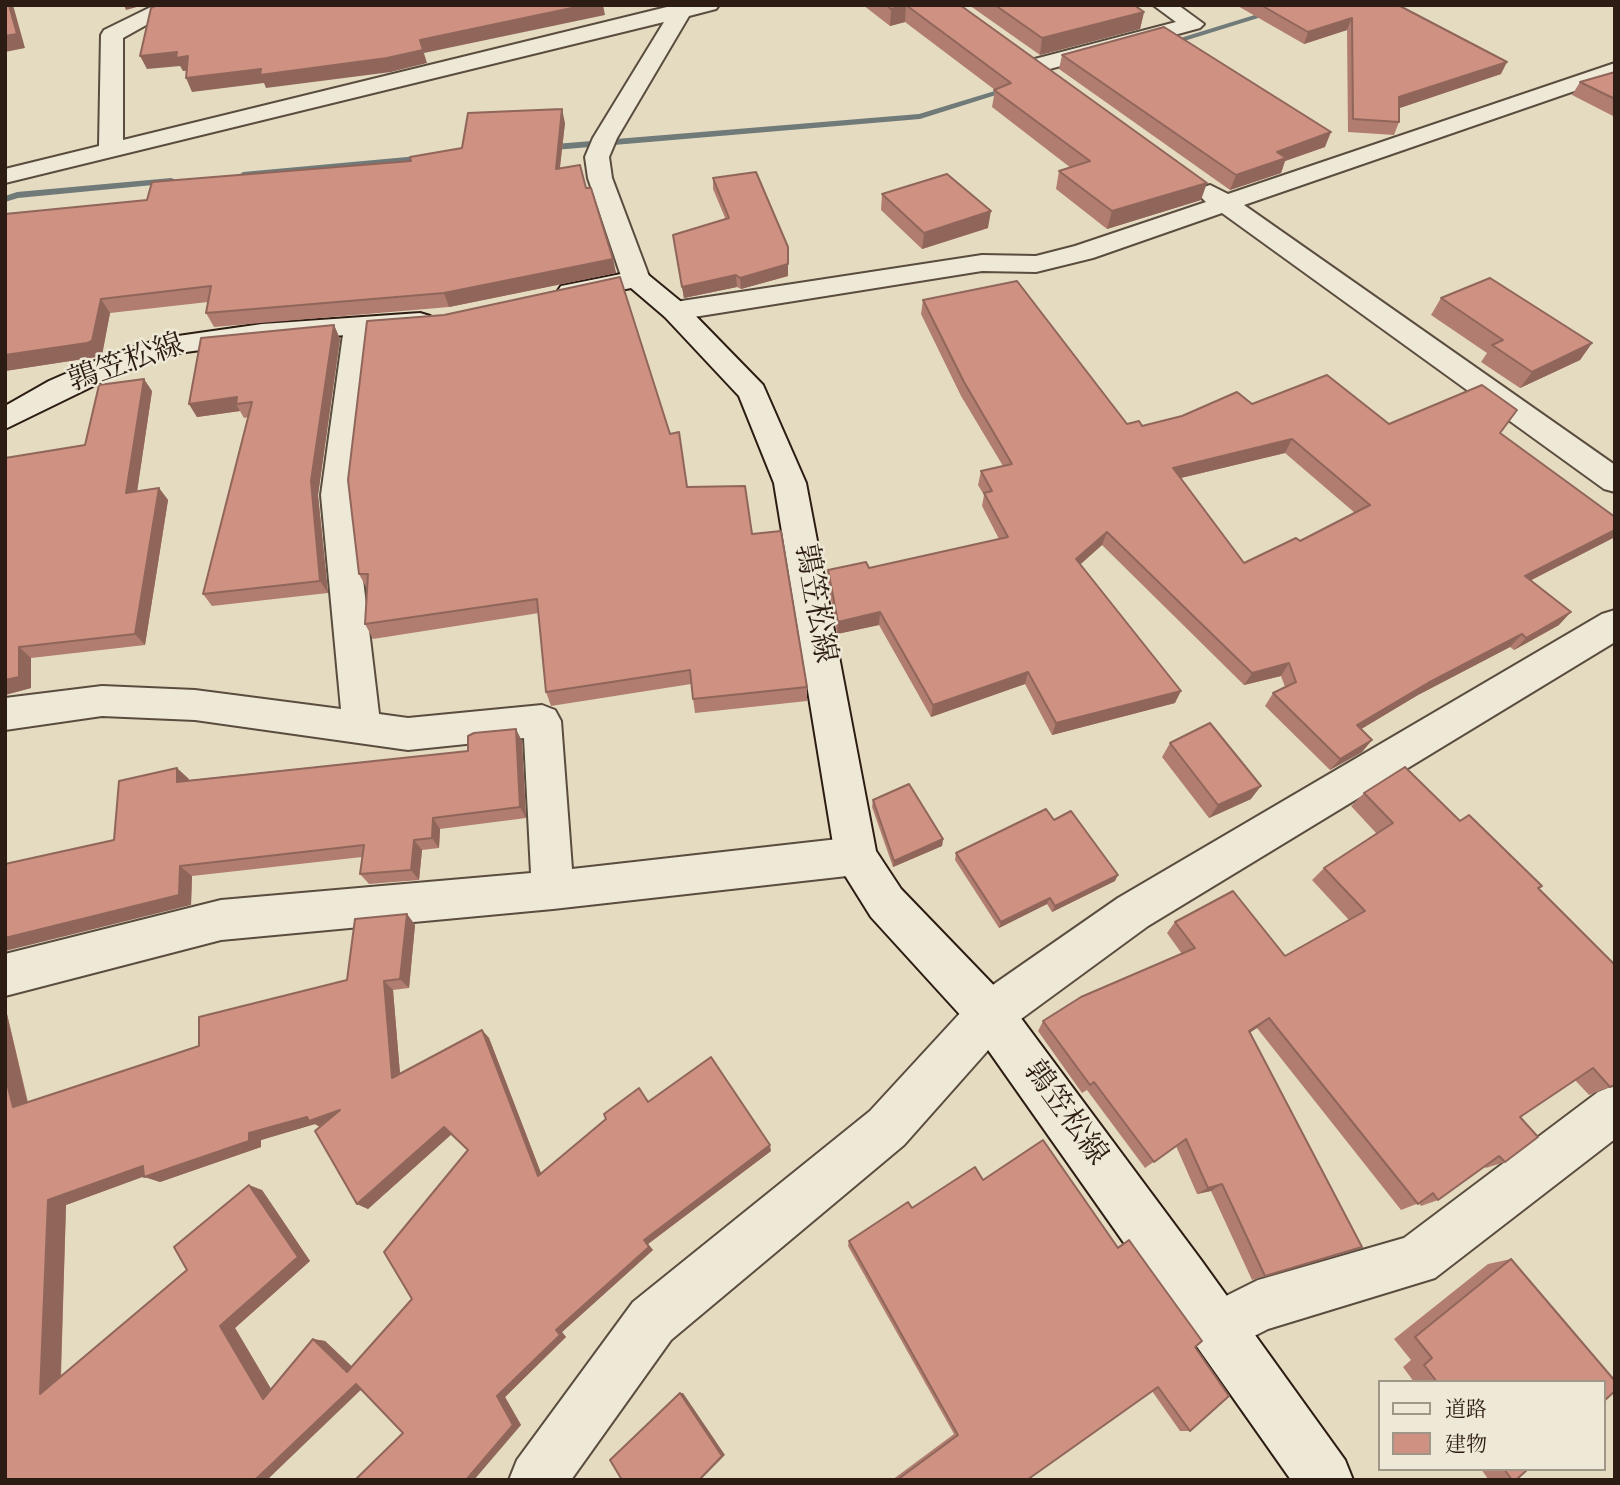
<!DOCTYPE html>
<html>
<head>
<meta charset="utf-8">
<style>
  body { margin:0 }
  #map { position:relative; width:1620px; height:1485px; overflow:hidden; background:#e5dbc0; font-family:"Sorts Mill Goudy","Noto Serif JP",serif }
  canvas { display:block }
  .frame { position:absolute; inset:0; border:7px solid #2c1c13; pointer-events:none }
  .legend { position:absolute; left:1378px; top:1380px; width:228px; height:91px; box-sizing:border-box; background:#eee8d6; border:2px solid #a09688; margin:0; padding:9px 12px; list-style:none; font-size:21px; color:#2c1c13 }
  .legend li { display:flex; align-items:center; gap:14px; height:35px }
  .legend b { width:35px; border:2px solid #a09688 }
</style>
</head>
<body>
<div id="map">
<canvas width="1620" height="1485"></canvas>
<div class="frame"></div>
<ul class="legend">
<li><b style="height:9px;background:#eee8d6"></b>道路</li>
<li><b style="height:19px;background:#ce9182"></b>建物</li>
</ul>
</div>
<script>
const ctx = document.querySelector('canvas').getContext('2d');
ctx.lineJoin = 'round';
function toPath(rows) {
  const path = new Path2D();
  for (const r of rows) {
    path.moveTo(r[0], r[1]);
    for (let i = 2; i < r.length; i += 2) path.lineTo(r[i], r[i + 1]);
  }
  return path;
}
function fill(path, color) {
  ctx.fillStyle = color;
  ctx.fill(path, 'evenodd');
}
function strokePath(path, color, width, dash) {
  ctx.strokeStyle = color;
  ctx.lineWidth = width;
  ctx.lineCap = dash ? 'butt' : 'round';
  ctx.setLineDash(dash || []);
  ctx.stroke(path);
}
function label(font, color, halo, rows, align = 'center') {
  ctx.font = font + ' "Sorts Mill Goudy","Noto Serif JP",serif';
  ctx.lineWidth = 5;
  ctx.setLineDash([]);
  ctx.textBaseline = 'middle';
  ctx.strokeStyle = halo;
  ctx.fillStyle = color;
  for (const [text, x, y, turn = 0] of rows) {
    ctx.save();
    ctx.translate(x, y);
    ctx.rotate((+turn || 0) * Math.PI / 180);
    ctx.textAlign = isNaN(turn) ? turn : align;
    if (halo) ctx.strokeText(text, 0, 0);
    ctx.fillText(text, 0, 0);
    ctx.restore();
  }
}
fill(toPath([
  [1287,5,1300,5,1168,46,1161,44,1287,5],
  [1008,87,1015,89,920,119,543,151,539,148,543,145,919,114,1008,87],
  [429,155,432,156,432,160,243,178,239,175,243,172,429,155],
  [171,178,174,179,174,183,18,198,5,202,5,196,17,192,171,178]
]), '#6f7a79');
const minor = toPath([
  [155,5,182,5,123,38,123,140,675,5,719,5,716,9,689,16,617,138,609,157,612,178,650,279,646,285,636,287,626,285,622,279,588,178,585,157,593,138,664,22,5,183,5,169,99,146,101,35,104,30,155,5],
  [1153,5,1178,5,1204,24,1200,28,1035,73,1024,66,1027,61,1176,22,1153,5],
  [1615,63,1615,77,1244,205,1615,465,1615,492,1604,489,1222,213,1093,258,1036,272,982,271,675,320,665,317,661,311,665,305,675,302,982,255,1036,256,1075,246,1206,202,1197,193,1201,188,1210,185,1228,194,1615,63],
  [358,318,368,321,372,327,353,495,379,714,408,718,542,705,555,710,561,721,572,869,856,837,871,843,877,856,871,869,856,875,553,909,221,940,5,996,5,954,221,900,531,873,524,738,408,750,195,720,102,716,5,730,5,698,102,686,195,690,341,709,321,495,344,327,348,321,358,318],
  [1615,610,1615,642,1148,926,1006,1030,904,1145,671,1340,571,1480,509,1480,517,1460,633,1302,870,1111,974,998,1118,898,1602,614,1615,610],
  [1615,1085,1615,1139,1435,1278,1268,1329,1219,1354,1200,1347,1193,1328,1200,1309,1258,1280,1404,1238,1598,1092,1615,1085]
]);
const secondary = toPath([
  [636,271,646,273,685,305,763,385,806,483,876,851,901,889,1006,998,1201,1260,1345,1460,1353,1480,1291,1480,974,1030,871,917,841,869,835,856,774,483,739,396,665,317,631,288,571,300,561,298,557,292,561,286,636,271],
  [420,313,430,316,434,322,430,328,262,342,178,353,124,371,5,429,5,406,49,381,104,357,164,338,262,324,420,313]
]);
strokePath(minor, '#5a4c3e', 4);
strokePath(secondary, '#2c1c13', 4);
fill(minor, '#eee8d6');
fill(secondary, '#eee8d6');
fill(toPath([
  [863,5,960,5,1201,200,1107,229,1056,189,1059,171,1071,168,992,107,995,90,905,22,890,26],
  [969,5,1134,5,1144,12,1140,29,1040,55],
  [1236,5,1398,5,1501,74,1399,108,1399,122,1394,135,1348,132,1347,30,1304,44],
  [1062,55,1325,147,1285,161,1281,173,1230,190,1059,69],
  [1615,72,1615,117,1572,95,1580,82],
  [565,123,560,168,586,188,613,259,616,273,449,307,214,327,206,313,208,302,110,313,102,355,96,357,5,371,147,200,411,161],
  [713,178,788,276,741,289,737,287,684,298,673,235,726,220,713,189],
  [882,194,988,228,922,249,881,210],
  [1441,298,1592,343,1580,360,1520,388,1481,362,1487,353,1431,315],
  [923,300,1127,424,1142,426,1252,404,1389,424,1500,433,1613,538,1531,580,1559,625,1514,650,1510,647,1418,695,1361,729,1372,740,1362,752,1330,770,1265,706,1273,693,1285,687,1281,676,1244,685,1102,545,1080,564,1175,703,1052,735,1025,684,931,717,879,625,837,634,828,583,828,570,869,568,999,539,982,506,984,495,978,485,981,471,1003,466,961,396,921,314],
  [1285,453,1355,513,1300,541,1244,563,1181,478],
  [334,325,340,339,318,495,328,593,212,606,203,594,249,417,244,418,240,411,197,417,189,404],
  [152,391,137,492,159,488,168,500,145,645,31,658,31,688,5,695,5,458,85,445],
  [687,487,752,534,807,687,807,701,695,713,691,684,551,706,546,692,539,613,373,639,365,624,367,589,359,574],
  [522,741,526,818,440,829,439,848,422,850,419,880,369,884,360,874,362,857,192,876,191,905,114,840,189,779,189,780,468,751],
  [1170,743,1251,799,1209,818,1162,757],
  [1364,793,1460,821,1538,889,1615,1085,1589,1095,1575,1080,1520,1117,1505,1162,1486,1168,1484,1166,1438,1200,1421,1206,1419,1203,1401,1210,1257,1028,1249,1033,1362,1247,1252,1280,1211,1191,1197,1194,1176,1146,1145,1168,1087,1090,1082,1093,1038,1031,1043,1021,1182,954,1167,933,1175,922,1285,956,1349,920,1312,880,1324,868,1377,834,1351,806],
  [873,800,943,839,942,846,893,867,872,807],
  [1054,820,1115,881,1052,912,1047,904,999,928,955,860,956,853],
  [407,914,415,925,409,988,393,990,400,1074,482,1030,489,1038,541,1173,648,1102,771,1151,648,1244,653,1250,562,1332,566,1337,505,1397,521,1425,403,1433,362,1390,5,1480,5,1014,7,1014,28,1102,199,1046,347,980],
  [315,1124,320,1127,357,1204,368,1209,451,1134,468,1150,412,1299,352,1367,325,1341,313,1339,271,1389,235,1328,310,1261,262,1190,187,1270,61,1377,66,1205,144,1176,160,1182,261,1147,261,1140],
  [983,1180,1117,1247,1129,1240,1195,1347,1190,1431,1180,1431,1152,1391,1027,1480,892,1480,954,1434,848,1246,849,1241,912,1208],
  [1511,1259,1604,1382,1414,1382,1403,1367,1411,1360,1394,1339,1488,1264],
  [1481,1469,1528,1469,1516,1480,1488,1479]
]), '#b17d70');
fill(toPath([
  [9,5,13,5,25,48,5,52,5,36],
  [124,5,144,5,126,10],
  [586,5,603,5,605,15,424,53,420,40],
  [906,5,905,22,890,26,891,9],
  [1144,12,1140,29,1040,55,1042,38],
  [1352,18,1347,30,1304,44,1308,32],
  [423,50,427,63,391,72,266,88,264,83,192,92,186,78],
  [177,52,188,56,195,70,183,71,180,66,147,69,140,56],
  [1507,62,1501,74,1394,110,1399,97],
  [562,109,565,123,558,182,556,169],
  [1331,132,1325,147,1285,161,1281,173,1230,190,1236,175,1277,152],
  [1207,183,1201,200,1107,229,1112,211],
  [991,211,988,228,922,249,924,233],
  [788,247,788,276,741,289,740,278],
  [613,259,616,273,449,307,444,293],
  [736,275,737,287,684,298,682,287],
  [101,299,110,313,102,355,96,357,5,371,5,355],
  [334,325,340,339,318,495,328,593,320,581,311,481],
  [1592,343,1580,360,1520,388,1532,372],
  [144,379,152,391,135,505,126,493],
  [237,397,236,404,240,411,197,417,189,404],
  [1292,439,1285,453,1168,481,1173,468],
  [159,488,168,500,145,645,135,634],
  [1615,530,1615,535,1613,538,1514,589,1525,576],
  [1107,532,1102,545,1072,572,1076,559],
  [880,612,879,625,837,634,838,622],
  [1571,612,1559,625,1514,650,1526,638],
  [1522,634,1510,647,1418,695,1348,737,1357,725,1428,683],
  [19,647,31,658,31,688,5,695,5,680],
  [1289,663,1281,676,1244,685,1252,673],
  [1028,672,1025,684,931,717,933,705],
  [1181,691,1175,703,1052,735,1056,723],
  [516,729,522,741,526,818,520,807],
  [1372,740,1362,752,1330,770,1340,759],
  [177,768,189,779,188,793,177,782],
  [1261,786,1251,799,1209,818,1218,805],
  [433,818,440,829,439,848,432,838],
  [943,839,942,846,893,867,894,861],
  [414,840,422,850,419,880,411,870],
  [180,866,192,876,191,905,5,951,5,938],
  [1118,875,1115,881,1052,912,1055,906],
  [1050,898,1047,904,999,928,1001,922],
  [407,914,415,925,409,988,400,979],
  [384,981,393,990,401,1086,392,1078],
  [5,1014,7,1014,30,1114,13,1107,5,1075],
  [1269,1018,1257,1028,1237,1041,1249,1031],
  [482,1030,489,1038,544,1181,538,1176],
  [340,1110,320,1127,315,1124,261,1140,261,1147,160,1182,144,1177,249,1133,307,1117],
  [444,1127,452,1134,368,1209,357,1204],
  [770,1145,771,1151,648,1244,653,1250,562,1332,566,1337,505,1397,521,1425,474,1480,466,1480,497,1396,556,1330,644,1240],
  [143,1166,159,1171,66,1205,60,1394,40,1394,48,1200],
  [1222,1184,1211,1191,1197,1194,1208,1188],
  [249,1185,262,1190,310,1261,235,1328,277,1399,263,1399,220,1326],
  [313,1339,325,1341,359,1373,347,1372],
  [356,1384,367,1384,267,1480,255,1480],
  [680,1393,683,1393,725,1455,700,1480,699,1480]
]), '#90665b');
const building = toPath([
  [5,5,9,5,17,34,5,36,5,5],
  [157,5,586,5,420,40,423,50,387,58,260,75,261,69,186,78,188,56,176,58,177,52,140,56,151,8,157,5],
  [886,5,905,5,891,9,886,5],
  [906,5,960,5,1207,183,1112,211,1059,171,1090,161,994,90,1011,83,906,5],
  [995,5,1134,5,1144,12,1042,38,995,5],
  [1261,5,1398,5,1507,62,1399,97,1399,122,1353,119,1352,18,1308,32,1261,5],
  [1164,27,1331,132,1277,152,1286,158,1236,175,1062,55,1164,27],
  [1615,72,1615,99,1580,82,1615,72],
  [562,109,556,169,580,165,586,188,591,188,613,259,444,293,206,313,211,286,101,299,92,341,87,343,5,355,5,214,147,200,152,182,411,161,410,157,462,148,468,113,562,109],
  [756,172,788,247,788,264,740,278,736,275,682,287,673,235,729,218,713,178,756,172],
  [947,174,991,211,924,233,882,194,947,174],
  [620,277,670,434,679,432,687,487,745,486,752,534,781,531,807,687,693,699,690,670,546,692,537,599,365,624,368,574,359,574,348,480,367,321,444,315,620,277],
  [1490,278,1592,343,1532,372,1492,345,1503,340,1441,298,1490,278],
  [1017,281,1127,424,1139,421,1142,426,1182,416,1237,392,1252,404,1327,375,1389,424,1482,385,1517,410,1500,433,1615,517,1615,530,1525,576,1571,612,1526,638,1522,634,1428,683,1357,725,1372,740,1340,759,1273,693,1296,682,1289,663,1252,673,1107,532,1076,559,1181,691,1056,723,1028,672,933,705,880,612,838,622,828,570,866,562,869,568,1008,537,984,493,992,491,981,471,1012,464,964,382,923,300,1017,281],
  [1292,439,1370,505,1300,541,1296,538,1244,563,1173,468,1292,439],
  [334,325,311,481,320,581,203,594,252,402,236,404,237,397,189,404,201,338,334,325],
  [144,379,126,493,159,488,135,634,19,647,19,677,5,680,5,458,85,445,99,385,144,379],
  [1210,723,1261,786,1218,805,1170,743,1210,723],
  [516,729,520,807,433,818,432,838,414,840,411,870,360,874,364,845,180,866,179,895,5,938,5,864,114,840,119,781,177,768,177,782,468,751,468,736,474,733,516,729],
  [1405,767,1460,821,1469,815,1542,886,1538,888,1615,965,1615,1085,1610,1087,1593,1068,1520,1117,1538,1137,1505,1162,1499,1156,1438,1200,1433,1193,1418,1204,1269,1018,1249,1031,1362,1247,1265,1276,1222,1184,1208,1188,1186,1139,1154,1162,1094,1082,1090,1085,1043,1021,1081,997,1195,948,1175,922,1233,891,1285,956,1365,911,1324,868,1393,823,1364,793,1405,767],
  [909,784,943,839,894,861,873,800,909,784],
  [1046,809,1054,820,1071,811,1118,875,1055,906,1050,898,1001,922,956,853,1046,809],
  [407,914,400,979,384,981,392,1078,482,1030,538,1176,606,1119,604,1114,639,1088,648,1102,711,1057,770,1145,644,1240,649,1247,556,1330,560,1335,497,1396,513,1425,466,1480,355,1480,403,1433,356,1384,255,1480,5,1480,5,1075,13,1107,199,1046,199,1017,347,980,355,919,407,914],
  [340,1110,315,1131,357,1204,444,1127,468,1150,384,1252,412,1299,347,1372,313,1339,263,1399,220,1326,298,1257,249,1185,174,1247,187,1270,40,1394,48,1200,143,1166,144,1177,249,1141,249,1133,307,1117,309,1121,340,1110],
  [1043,1140,1118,1248,1129,1240,1152,1272,1202,1341,1195,1347,1229,1396,1190,1431,1158,1387,1027,1480,897,1480,958,1435,849,1241,908,1202,912,1208,975,1167,983,1180,1043,1140],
  [1511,1259,1615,1381,1615,1391,1604,1401,1604,1382,1437,1382,1424,1365,1432,1358,1415,1337,1511,1259],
  [680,1393,722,1456,699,1480,622,1480,610,1460,680,1393],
  [1504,1469,1528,1469,1516,1480,1512,1480,1504,1469]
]);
fill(building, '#ce9182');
strokePath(building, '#90665b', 2);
label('30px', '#2c1c13', '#eee8d6', [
  ["鶉笠松線",127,366,-19],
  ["鶉笠松線",812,604,80],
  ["鶉笠松線",1063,1115,54]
]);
</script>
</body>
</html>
